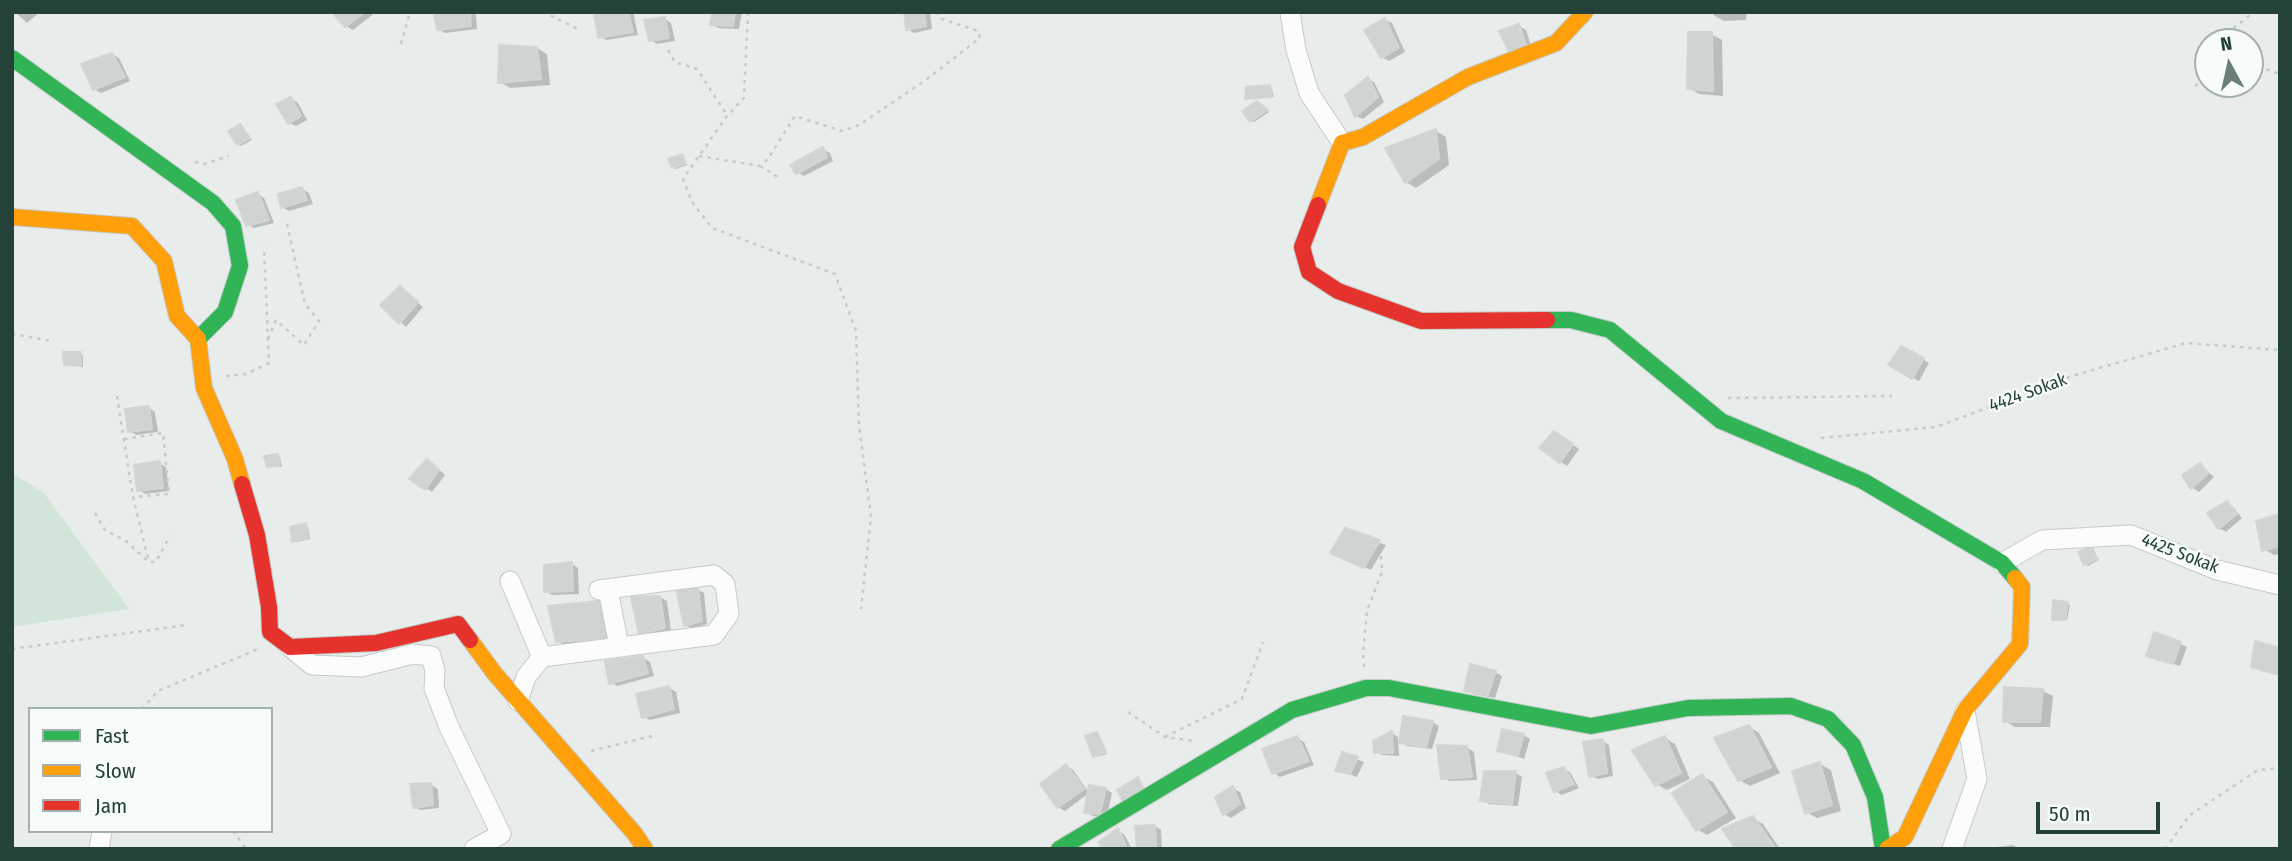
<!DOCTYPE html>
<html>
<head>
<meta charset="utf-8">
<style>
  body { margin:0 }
  #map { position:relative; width:2292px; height:861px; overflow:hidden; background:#e8edeb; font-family:"Fira Sans Condensed",sans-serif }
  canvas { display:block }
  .frame { position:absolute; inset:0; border:14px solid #24423a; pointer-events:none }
  .legend { position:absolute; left:28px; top:707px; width:245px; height:126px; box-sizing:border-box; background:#f7fbf9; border:2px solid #a3b1ad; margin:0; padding:9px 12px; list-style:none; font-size:21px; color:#24423a }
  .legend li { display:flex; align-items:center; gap:14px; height:35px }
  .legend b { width:35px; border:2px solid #a3b1ad }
  .north { position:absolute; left:2194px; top:28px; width:70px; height:70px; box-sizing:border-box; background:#f7fbf9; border:2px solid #a3b1ad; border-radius:50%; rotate:352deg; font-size:19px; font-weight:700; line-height:28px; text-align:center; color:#24423a }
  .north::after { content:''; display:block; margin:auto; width:24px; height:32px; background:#697e78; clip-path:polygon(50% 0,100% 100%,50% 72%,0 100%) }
  .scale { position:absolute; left:2036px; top:802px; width:124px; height:32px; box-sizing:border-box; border:4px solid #24423a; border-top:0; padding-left:9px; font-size:21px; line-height:24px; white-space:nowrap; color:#24423a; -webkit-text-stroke:5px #f7fbf9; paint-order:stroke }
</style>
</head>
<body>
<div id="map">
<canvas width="2292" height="861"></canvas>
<div class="frame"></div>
<ul class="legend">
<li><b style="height:9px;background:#30b455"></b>Fast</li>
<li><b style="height:9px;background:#ff9f0a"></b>Slow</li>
<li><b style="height:9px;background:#e5322d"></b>Jam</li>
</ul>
<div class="north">N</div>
<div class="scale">50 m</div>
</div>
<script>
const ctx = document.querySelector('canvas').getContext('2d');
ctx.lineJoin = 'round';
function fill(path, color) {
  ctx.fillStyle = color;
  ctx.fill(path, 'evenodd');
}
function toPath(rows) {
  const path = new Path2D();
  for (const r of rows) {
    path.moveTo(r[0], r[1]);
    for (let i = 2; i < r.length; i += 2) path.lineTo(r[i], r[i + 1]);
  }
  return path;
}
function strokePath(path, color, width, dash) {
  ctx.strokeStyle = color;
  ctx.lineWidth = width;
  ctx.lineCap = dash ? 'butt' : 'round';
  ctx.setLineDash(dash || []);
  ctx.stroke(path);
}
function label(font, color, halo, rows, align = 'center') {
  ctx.font = font + ' "Fira Sans Condensed",sans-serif';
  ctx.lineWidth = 5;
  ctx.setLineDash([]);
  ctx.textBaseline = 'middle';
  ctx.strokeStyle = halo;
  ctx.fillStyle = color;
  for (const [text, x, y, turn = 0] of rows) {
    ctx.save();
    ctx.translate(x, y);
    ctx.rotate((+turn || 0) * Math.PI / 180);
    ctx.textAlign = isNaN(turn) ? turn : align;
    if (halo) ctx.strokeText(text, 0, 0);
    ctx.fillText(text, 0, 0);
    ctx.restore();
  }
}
fill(toPath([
  [12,473,44,493,129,609,12,627]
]), '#d1e6d8');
fill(toPath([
  [15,12,40,12,27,23],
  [335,12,376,12,353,30,346,26],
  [459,12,471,12,476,15,477,29,445,33,438,29,436,15],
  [596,12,633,12,638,35,607,40,600,37],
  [714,12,742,12,739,29,718,28,712,24],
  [906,12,930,12,932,29,914,33,907,29],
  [1714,12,1747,12,1746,20,1724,21,1713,15],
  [665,19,671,23,675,41,657,44,651,40],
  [1385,20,1392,23,1405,52,1389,61,1382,57],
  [1519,26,1526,30,1532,49,1511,51],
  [1711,34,1722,40,1723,96,1699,94,1689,88],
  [537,48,547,54,550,85,510,88,500,82],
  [112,54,119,58,130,81,101,93,94,89],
  [1368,79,1374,82,1384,102,1363,119,1356,116],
  [1269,87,1272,89,1274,97,1247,98],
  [291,99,298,103,307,120,296,126,289,123],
  [1257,103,1269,112,1254,122,1251,121],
  [240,126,252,140,241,146,238,144],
  [1436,131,1446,137,1449,165,1416,188,1406,182],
  [823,149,830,153,833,161,804,176,797,172],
  [683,156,687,165,676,169,674,167],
  [302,189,309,193,313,204,289,211,282,207],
  [258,194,264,198,274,223,254,228,247,224],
  [401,289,423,307,406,327,383,305],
  [1902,348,1929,363,1919,381,1891,365],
  [81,354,83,355,83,367,65,364],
  [149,408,155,412,158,432,136,435,130,431],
  [1555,433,1579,449,1567,466,1541,448],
  [278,456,280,457,282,467,268,466],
  [159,463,166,467,169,491,145,494,139,490],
  [434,465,445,475,432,492,426,488],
  [2200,465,2214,477,2199,492,2193,488,2184,476],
  [2227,503,2233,507,2242,518,2226,532,2219,528],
  [2280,516,2280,554,2274,555,2264,549],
  [305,525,308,527,310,539,297,542,294,540],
  [1346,530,1386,545,1371,570,1338,556],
  [2092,548,2099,560,2088,566,2086,564],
  [572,564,578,568,579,594,552,595,546,591],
  [697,589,704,593,707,624,692,629,686,625],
  [660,597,667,601,671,631,647,637,641,633],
  [2067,604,2070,605,2067,620,2054,619],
  [550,607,624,643,568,647,557,641],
  [2180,644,2187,647,2180,666,2148,655],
  [643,658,650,662,654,676,617,686,610,682],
  [1495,672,1502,676,1495,698,1473,694],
  [669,688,676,692,680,713,650,720,644,717],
  [2006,689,2043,691,2053,696,2050,727,2015,727,2005,721],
  [1432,722,1439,726,1432,749,1407,746,1401,742],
  [1749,727,1759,733,1780,773,1750,786,1739,780],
  [1392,733,1398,737,1399,756,1382,755,1376,752],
  [1096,734,1107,754,1097,757,1094,755],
  [1523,735,1530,739,1524,759,1499,750],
  [1297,738,1304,742,1314,765,1280,777,1274,773],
  [1665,738,1675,744,1690,779,1667,790,1656,784],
  [1603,741,1609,745,1613,776,1598,779,1591,776],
  [1467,748,1474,752,1477,780,1449,781,1443,777],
  [1343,754,1364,762,1357,777,1337,770],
  [1820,764,1831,770,1841,811,1817,818,1806,812],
  [1066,766,1073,770,1089,793,1065,811,1058,807],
  [1564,769,1570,772,1579,788,1562,795,1555,791],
  [1516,773,1522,777,1518,806,1489,804,1482,800],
  [1702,776,1713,782,1736,818,1707,835,1697,829],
  [431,785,438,789,439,808,421,810,414,807],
  [1233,788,1240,792,1246,808,1231,818,1224,814],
  [1106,789,1112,793,1107,816,1093,816,1086,812],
  [1752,818,1763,824,1780,849,1739,849],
  [1154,826,1161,830,1162,849,1139,847],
  [1118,831,1124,834,1132,849,1105,849],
  [2013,845,2020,849,1988,848]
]), '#0003');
const building = toPath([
  [332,12,365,12,345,27,332,12],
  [470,12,471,26,437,30,434,13,470,12],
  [594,12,628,12,633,32,598,38,594,12],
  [712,12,735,12,733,26,710,25,712,12],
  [904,12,924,12,926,26,906,30,904,12],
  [665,17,669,38,649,41,644,20,665,17],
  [1385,18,1399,48,1381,58,1364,30,1385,18],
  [1519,24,1526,45,1509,52,1499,31,1519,24],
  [1688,32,1712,32,1713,91,1687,89,1688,32],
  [499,45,537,47,541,79,498,83,499,45],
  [112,53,125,77,93,90,81,64,112,53],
  [1368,77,1378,97,1355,117,1345,95,1368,77],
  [1270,85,1272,97,1245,99,1246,87,1270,85],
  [291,97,301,116,288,124,276,104,291,97],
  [1257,101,1268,110,1250,122,1242,111,1257,101],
  [240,124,250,138,237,145,228,131,240,124],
  [1436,129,1439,159,1405,183,1385,148,1436,129],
  [823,147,827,157,796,174,790,165,823,147],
  [683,154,685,164,672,168,668,159,683,154],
  [302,187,307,200,281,208,278,194,302,187],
  [258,192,269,220,246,226,236,200,258,192],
  [400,286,418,302,399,324,380,305,400,286],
  [1901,346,1924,358,1912,379,1888,365,1901,346],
  [63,352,81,352,81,366,64,365,63,352],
  [149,406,152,429,128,432,125,409,149,406],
  [1554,431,1573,444,1560,463,1539,448,1554,431],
  [278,454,280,466,267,467,264,456,278,454],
  [427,459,439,470,425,490,409,479,427,459],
  [160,461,163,488,137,491,134,465,160,461],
  [2200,463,2208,473,2191,489,2182,475,2200,463],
  [2227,501,2237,514,2218,529,2207,513,2227,501],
  [2280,514,2280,546,2262,551,2256,521,2280,514],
  [306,523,308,538,292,542,290,527,306,523],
  [1345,528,1380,540,1364,568,1330,553,1345,528],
  [2092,546,2097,559,2084,565,2078,552,2092,546],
  [572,562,573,591,544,592,544,565,572,562],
  [698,587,702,621,684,626,676,588,698,587],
  [660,596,665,628,639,634,631,597,660,596],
  [606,600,614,638,556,642,548,606,606,600],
  [2053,600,2068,602,2065,620,2052,620,2053,600],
  [2154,632,2181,642,2173,664,2146,656,2154,632],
  [2255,641,2280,648,2279,675,2251,667,2255,641],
  [643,656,648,673,609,684,605,661,643,656],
  [1470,664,1496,671,1488,695,1464,691,1470,664],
  [669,686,674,709,642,718,636,694,669,686],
  [2004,687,2043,689,2040,722,2003,722,2004,687],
  [1403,716,1433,721,1426,747,1399,743,1403,716],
  [1749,725,1771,767,1738,781,1714,738,1749,725],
  [1502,729,1524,734,1518,756,1497,751,1502,729],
  [1392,731,1393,753,1374,753,1373,741,1392,731],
  [1097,732,1106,752,1093,757,1085,736,1097,732],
  [1297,736,1309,761,1272,774,1262,749,1297,736],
  [1665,736,1681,773,1655,786,1632,750,1665,736],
  [1603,739,1607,773,1589,777,1583,742,1603,739],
  [1437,745,1467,746,1472,777,1441,779,1437,745],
  [1342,752,1358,757,1350,774,1335,771,1342,752],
  [1820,762,1832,805,1805,814,1792,771,1820,762],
  [1066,764,1084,789,1057,808,1040,784,1066,764],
  [1564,767,1574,784,1554,792,1546,773,1564,767],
  [1484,771,1516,771,1512,804,1480,801,1484,771],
  [1702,774,1727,812,1696,831,1672,793,1702,774],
  [1138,777,1144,790,1123,802,1117,790,1138,777],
  [431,783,433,805,413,808,410,784,431,783],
  [1089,785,1106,788,1100,814,1084,813,1089,785],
  [1233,786,1240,804,1223,815,1215,797,1233,786],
  [1753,816,1776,849,1736,849,1722,829,1753,816],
  [1155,825,1156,846,1137,848,1135,826,1155,825],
  [1118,828,1126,846,1122,849,1103,849,1099,842,1118,828]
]);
fill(building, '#cfd4d2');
strokePath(building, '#d1d6d4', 2);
const street = toPath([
  [1290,12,1296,50,1309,93,1342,143],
  [2002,563,2042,540,2131,535,2217,570,2280,585],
  [510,581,542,657],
  [608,589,619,647],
  [290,647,312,665,361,667,413,654,431,656,435,671,434,688,449,727,501,834,474,849],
  [518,701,526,677,542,657,714,635,729,614,725,584,714,575,599,590],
  [99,849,102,831],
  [1952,849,1977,779,1965,711]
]);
const fast = toPath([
  [12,58,213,203,233,226,240,266,225,312,198,339],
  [1547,320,1571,320,1610,330,1721,421,1863,481,2002,563,2015,578],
  [1059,849,1292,710,1366,688,1389,688,1591,726,1688,708,1791,706,1828,719,1853,745,1875,797,1883,849]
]);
const slow = toPath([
  [1318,205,1342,143,1363,137,1468,77,1556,43,1585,12],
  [12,217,132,226,164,261,177,316,198,339,204,388,235,459,242,484],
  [470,640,495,674,635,834,645,849],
  [1887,849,1905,837,1965,710,2020,644,2022,587,2015,578]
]);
const jam = toPath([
  [1318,205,1302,247,1309,272,1338,291,1421,321,1547,320],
  [242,484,257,535,269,607,270,632,290,647,376,643,458,624,470,640]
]);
strokePath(street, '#c5cac8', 21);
strokePath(fast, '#c3cbc8', 18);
strokePath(slow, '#c3cbc8', 18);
strokePath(jam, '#c3cbc8', 18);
strokePath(toPath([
  [543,12,580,30],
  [748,12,744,98,727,116,683,179,692,202,712,228,835,274,856,331,859,426,871,516,861,609],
  [2228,42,2227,33,2254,12],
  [401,44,410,12],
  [668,50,675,62,697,69,727,115],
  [2250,64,2280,74],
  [2195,86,2208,75],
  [699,156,760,166,768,159,795,116,842,131,859,125,927,79,980,38,978,31,939,18,937,12],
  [195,162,204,164,229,156],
  [760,166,778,177],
  [12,334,52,341],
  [268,339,276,320,304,345,319,321,305,304,286,220],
  [226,376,246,374,269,363,264,247],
  [117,396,133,497,149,562],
  [1728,398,1892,396],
  [1821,438,1936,427,2072,376,2186,343,2280,350],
  [124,439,163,433,169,494,133,497],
  [95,513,105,530,126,541,149,562,156,562,170,536],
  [12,649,186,625],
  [1364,667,1363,652,1367,611,1382,572,1381,555],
  [142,709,158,691,258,649],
  [1128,712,1165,737,1194,741],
  [1165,737,1242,699,1263,642],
  [591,751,652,736],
  [233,831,246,849],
  [2165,849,2190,815,2258,770,2280,768]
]), '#c3ccca', 2.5, [3.5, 5]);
strokePath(street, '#fcfcfc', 19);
strokePath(fast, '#30b455', 16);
strokePath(slow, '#ff9f0a', 16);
strokePath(jam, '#e5322d', 16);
label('18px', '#24423a', '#f7fbf9', [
  ["4424 Sokak",2028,393,-20],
  ["4425 Sokak",2180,554,21]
]);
</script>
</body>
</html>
